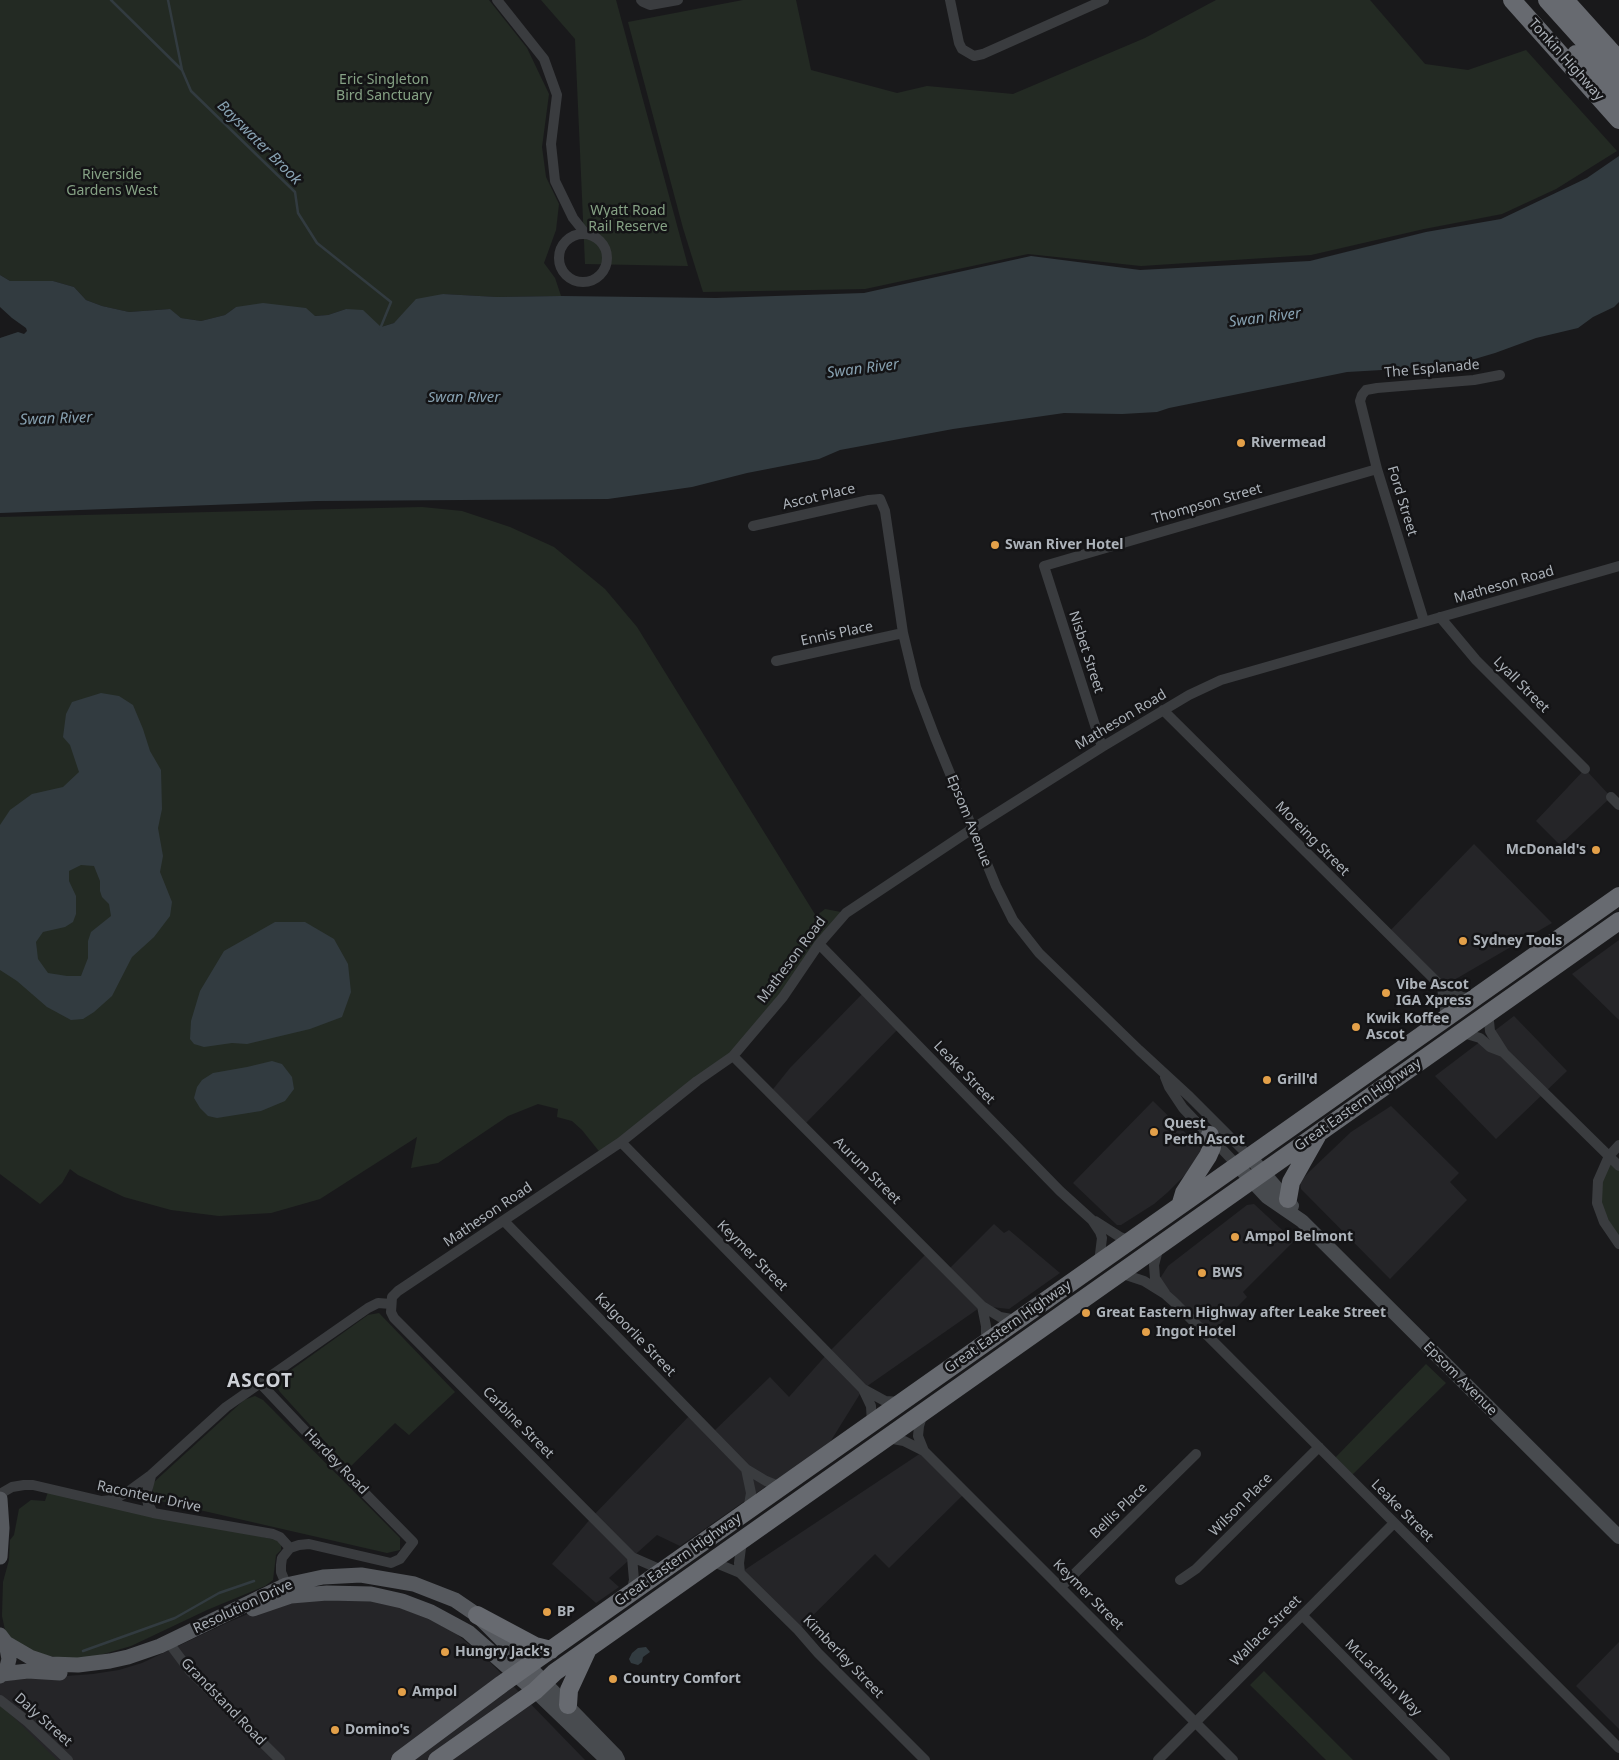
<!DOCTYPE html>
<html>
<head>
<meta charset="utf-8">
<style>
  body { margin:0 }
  canvas { display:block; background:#19191b }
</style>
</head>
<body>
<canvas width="1619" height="1760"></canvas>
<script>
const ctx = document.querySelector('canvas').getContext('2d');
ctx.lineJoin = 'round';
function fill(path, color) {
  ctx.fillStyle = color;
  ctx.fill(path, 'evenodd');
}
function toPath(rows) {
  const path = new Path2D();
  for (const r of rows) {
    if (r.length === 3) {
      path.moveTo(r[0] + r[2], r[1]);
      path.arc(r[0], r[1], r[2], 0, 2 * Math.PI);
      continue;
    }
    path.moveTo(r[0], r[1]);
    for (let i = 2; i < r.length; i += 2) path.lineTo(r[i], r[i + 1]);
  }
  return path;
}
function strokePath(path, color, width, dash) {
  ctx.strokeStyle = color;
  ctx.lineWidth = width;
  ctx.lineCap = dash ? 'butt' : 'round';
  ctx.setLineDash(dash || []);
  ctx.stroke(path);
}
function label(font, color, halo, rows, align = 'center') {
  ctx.font = font + ' "Noto Sans",sans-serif';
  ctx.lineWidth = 5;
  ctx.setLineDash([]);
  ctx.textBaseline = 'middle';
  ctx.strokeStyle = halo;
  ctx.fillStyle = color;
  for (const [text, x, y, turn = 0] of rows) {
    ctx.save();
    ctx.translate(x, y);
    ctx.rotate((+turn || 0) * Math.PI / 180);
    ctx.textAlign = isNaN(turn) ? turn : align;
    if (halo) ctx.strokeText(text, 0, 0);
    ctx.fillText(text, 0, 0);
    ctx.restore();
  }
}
fill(toPath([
  [1585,769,1611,797,1560,845,1536,821],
  [1474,844,1552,923,1442,987,1387,934],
  [1619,940,1619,1020,1572,974],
  [865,991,900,1027,803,1126,770,1093,790,1068],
  [1514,1016,1567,1071,1496,1139,1435,1076],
  [1153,1101,1203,1150,1191,1169,1168,1192,1154,1204,1121,1225,1117,1225,1073,1183],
  [1391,1106,1459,1173,1450,1182,1467,1200,1390,1279,1301,1189,1300,1182,1309,1172,1351,1132],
  [1254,1204,1294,1241,1243,1292,1247,1297,1209,1335,1154,1288,1168,1266,1247,1205],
  [994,1224,1004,1233,1009,1230,1060,1273,1009,1309,982,1306,863,1389,827,1447,765,1487,680,1546,657,1535,609,1578,619,1587,596,1603,552,1564,592,1517,692,1413,712,1433,770,1377,789,1397,828,1353,928,1252,947,1271],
  [924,1451,966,1492,889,1568,875,1554,798,1630,740,1573],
  [347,1596,389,1603,426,1618,454,1632,487,1659,585,1760,0,1760,0,1681,93,1674,119,1670,142,1663,229,1622,277,1602],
  [1619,1642,1619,1729,1576,1686]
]), '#252528');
fill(toPath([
  [0,0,489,0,527,48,549,94,542,147,546,177,559,204,556,230,544,263,555,278,561,296,497,297,443,294,404,313,394,323,381,327,346,309,328,315,314,316,236,307,225,315,201,321,181,318,169,309,129,312,102,306,86,300,74,287,53,281,10,281,0,275],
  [541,0,616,0,688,266,585,264,575,39],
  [743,0,796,0,811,70,897,93,927,86,1013,94,1145,38,1216,0,1370,0,1425,64,1468,70,1526,50,1617,151,1556,189,1502,214,1424,229,1311,255,1141,266,1028,254,865,289,703,292,683,228,628,22],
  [422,507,462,511,510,527,554,547,605,589,637,627,816,916,825,909,846,913,733,1056,602,1155,582,1130,572,1121,557,1117,558,1109,538,1104,508,1116,438,1163,411,1168,417,1137,320,1199,271,1213,219,1216,171,1210,124,1197,78,1175,70,1169,62,1183,40,1204,0,1174,0,517],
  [1609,1156,1619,1166,1619,1244,1604,1222,1598,1181],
  [379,1313,455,1392,409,1435,395,1423,349,1468,280,1392,276,1385,280,1378,368,1315],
  [1426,1364,1446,1383,1352,1475,1335,1458],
  [255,1396,263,1400,400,1538,400,1550,387,1553,156,1500,153,1491,153,1483,244,1400],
  [49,1489,276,1540,281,1543,281,1550,276,1555,273,1580,265,1586,207,1610,131,1646,90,1658,66,1659,35,1653,11,1639,5,1630,2,1616,3,1582,9,1560,10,1540,14,1535,19,1509,31,1500,45,1501],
  [1264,1671,1353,1760,1326,1760,1250,1685],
  [0,1705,2,1706,57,1760,0,1760]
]), '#232a23');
fill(toPath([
  [1619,156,1619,302,1614,307,1593,317,1578,328,1536,338,1495,353,1451,366,1347,372,1169,408,1157,412,1122,414,1064,413,953,429,840,450,819,459,747,473,692,487,608,499,316,501,0,513,0,338,18,332,24,334,27,331,26,328,12,318,0,307,0,275,10,281,53,281,74,287,86,300,102,306,129,312,170,309,181,318,201,321,225,315,236,307,263,303,306,308,315,316,328,315,346,309,363,310,381,327,394,323,416,299,443,294,497,297,561,296,716,298,864,293,1031,256,1140,270,1310,261,1426,232,1501,219,1587,178],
  [101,693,119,696,133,705,143,729,150,751,161,770,162,809,158,828,163,856,160,872,172,902,170,916,154,937,132,957,112,996,94,1012,83,1019,71,1020,47,1007,17,981,0,970,0,825,10,810,32,794,63,787,79,772,70,745,63,737,66,714,72,702],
  [81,865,94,866,100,881,100,891,102,897,109,904,111,916,91,932,88,941,88,958,81,976,67,976,48,973,38,959,36,942,43,932,65,927,73,922,76,914,76,896,69,881,69,871],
  [275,922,305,922,334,939,348,964,351,992,342,1017,310,1029,247,1044,232,1043,204,1047,194,1044,190,1039,191,1021,200,991,224,951],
  [272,1061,282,1064,292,1077,294,1089,285,1101,261,1111,217,1118,208,1116,200,1108,194,1098,197,1087,202,1080,213,1073,247,1067],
  [646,1647,650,1652,643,1657,642,1662,638,1665,631,1663,629,1659,632,1653,638,1648]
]), '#323b40');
strokePath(toPath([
  [111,0,182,70,191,91,295,192,298,213,317,243,391,302,380,329],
  [168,0,182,70],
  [83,1651,175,1618,219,1593,254,1581]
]), '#323b40', 2.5);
strokePath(toPath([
  [497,0,544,59,557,95,551,144,555,181,573,218,585,233],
  [641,0,643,2,650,5,678,0],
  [950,0,959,43,962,49,974,56,983,54,1104,0],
  [583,258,24],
  [753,526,869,500,880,499,885,511,903,633,916,687,935,737,996,886,1013,920,1039,953,1139,1050,1190,1097,1250,1157],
  [1440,617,1476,660,1585,769],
  [1424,621,1377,469,1360,401,1362,395,1366,390,1377,388,1474,380,1500,375],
  [776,661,903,633],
  [1163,710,1442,987,1462,997,1472,999],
  [1102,747,1044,566,1377,469],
  [1611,797,1619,805],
  [819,944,1060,1191,1092,1220,1100,1232,1102,1238,1099,1262],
  [1442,987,1445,1011,1444,1019],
  [1488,1012,1490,1031,1504,1053,1619,1166],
  [1460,1032,1480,1038,1490,1047,1503,1052],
  [733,1056,982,1306,1000,1317,1017,1320],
  [1165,1077,1169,1087,1183,1108,1237,1165],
  [621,1142,863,1389,885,1401,901,1402],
  [1619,1145,1609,1156,1598,1181,1597,1203,1604,1222,1619,1244],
  [504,1221,746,1469,766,1481,781,1487],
  [1095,1221,1120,1237,1130,1241],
  [1159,1246,1154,1265,1155,1278,1165,1293],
  [1120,1273,1144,1281,1165,1294,1174,1302,1619,1748],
  [982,1306,986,1326,986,1343],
  [259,1382,347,1475,413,1542,400,1559,391,1563,309,1544,299,1545,290,1548,282,1558,281,1565,281,1572,289,1591],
  [863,1389,871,1406,872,1424],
  [923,1413,919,1426,918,1436,924,1451],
  [888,1438,904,1441,924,1451,1233,1760],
  [746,1469,751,1493,748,1510],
  [151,1476,146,1495,148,1504,153,1513],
  [0,1494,12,1487,24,1485,33,1485,153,1513,273,1534,280,1537,290,1548],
  [102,1501,113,1500,129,1491,151,1475,226,1407,368,1308,378,1303,391,1304],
  [711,1561,740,1573,798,1630,818,1653,925,1760],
  [664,1571,632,1557,394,1318,391,1312,392,1297,398,1291,621,1142,697,1081,733,1056,783,997,819,944,846,913,972,829,1102,747,1189,695,1221,680,1619,566],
  [740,1573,739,1563,742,1540],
  [1180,1580,1196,1569,1319,1447],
  [1061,1587,1196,1454],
  [631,1593,634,1580,632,1557],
  [1302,1615,1445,1760],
  [170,1641,172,1647,190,1671,280,1760],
  [0,1700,28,1722,68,1760],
  [1158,1760,1394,1523]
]), '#3a3c3f', 10);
strokePath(toPath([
  [1250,1157,1292,1206],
  [1237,1165,1267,1197,1302,1221,1619,1537],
  [544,1682,616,1756,618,1760],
  [535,1691,607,1760]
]), '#484b4f', 14);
strokePath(toPath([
  [0,1499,2,1528,0,1557],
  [253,1609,291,1596,327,1593,371,1594,402,1601,431,1612,468,1632,535,1691],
  [0,1635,6,1643,9,1659,7,1667,0,1676],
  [6,1643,30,1657,51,1664,78,1665,110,1661,128,1657,160,1646,286,1585,323,1577,361,1575,414,1584,455,1600,477,1615,544,1682],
  [2,1674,28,1671,60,1673]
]), '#56595e', 15);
strokePath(toPath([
  [1512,0,1619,120],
  [1547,0,1619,80],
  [1565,0,1619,60],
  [1576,54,1619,102],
  [1288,1199,1291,1182,1317,1136],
  [1181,1203,1184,1193,1208,1156,1212,1147,1210,1135],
  [477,1615,535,1646,551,1650],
  [568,1705,569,1690,587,1651],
  [400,1760,502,1684,1619,896],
  [437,1760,535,1691,555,1672,1619,921]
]), '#676a70', 18);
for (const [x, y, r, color] of [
  [1241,443,5,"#e3a049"],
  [995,545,5,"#e3a049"],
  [1596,850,5,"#e3a049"],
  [1463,941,5,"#e3a049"],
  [1386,993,5,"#e3a049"],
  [1356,1027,5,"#e3a049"],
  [1267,1080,5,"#e3a049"],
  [1154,1132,5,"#e3a049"],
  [1235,1237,5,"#e3a049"],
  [1202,1273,5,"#e3a049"],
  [1086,1313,5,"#e3a049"],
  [1146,1332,5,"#e3a049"],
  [547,1612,5,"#e3a049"],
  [445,1652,5,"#e3a049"],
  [613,1679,5,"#e3a049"],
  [402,1692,5,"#e3a049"],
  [335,1730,5,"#e3a049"]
]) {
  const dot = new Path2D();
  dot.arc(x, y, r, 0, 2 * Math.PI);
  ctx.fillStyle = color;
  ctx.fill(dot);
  strokePath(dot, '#141416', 2);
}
label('14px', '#acb2b9', '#141416', [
  ["Tonkin Highway",1566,60,48],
  ["The Esplanade",1432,369,-5],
  ["Ascot Place",819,497,-13],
  ["Ford Street",1402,501,73],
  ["Thompson Street",1207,504,-16],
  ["Matheson Road",1504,585,-16],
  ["Ennis Place",837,634,-12],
  ["Nisbet Street",1086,652,72],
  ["Lyall Street",1521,685,45],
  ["Matheson Road",1121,720,-31],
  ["Epsom Avenue",969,821,68],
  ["Moreing Street",1312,839,45],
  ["Matheson Road",792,960,-53],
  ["Leake Street",964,1073,46],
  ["Great Eastern Highway",1358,1105,-35],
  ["Aurum Street",867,1171,45],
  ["Matheson Road",488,1215,-34],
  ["Keymer Street",752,1256,45],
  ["Great Eastern Highway",1008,1327,-35],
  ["Kalgoorlie Street",635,1335,46],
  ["Epsom Avenue",1460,1379,45],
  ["Carbine Street",518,1423,45],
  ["Hardey Road",336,1462,46],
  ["Raconteur Drive",149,1497,12],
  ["Wilson Place",1241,1505,-45],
  ["Bellis Place",1119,1511,-44],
  ["Leake Street",1402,1511,45],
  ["Great Eastern Highway",678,1560,-35],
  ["Keymer Street",1088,1595,45],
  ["Resolution Drive",243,1607,-25],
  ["Wallace Street",1266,1631,-45],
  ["Kimberley Street",843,1657,46],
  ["McLachlan Way",1383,1678,45],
  ["Grandstand Road",223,1702,46],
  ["Daly Street",43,1720,42]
]);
label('14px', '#86a285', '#141416', [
  ["Eric Singleton",384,80],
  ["Bird Sanctuary",384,96],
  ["Riverside",112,175],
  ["Gardens West",112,191],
  ["Wyatt Road",628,211],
  ["Rail Reserve",628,227]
]);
label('bold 14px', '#acb2b9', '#141416', [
  ["Rivermead",1251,443],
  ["Swan River Hotel",1005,545],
  ["McDonald's",1586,850,"right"],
  ["Sydney Tools",1473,941],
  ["Vibe Ascot",1396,985],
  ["IGA Xpress",1396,1001],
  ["Kwik Koffee",1366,1019],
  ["Ascot",1366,1035],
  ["Grill'd",1277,1080],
  ["Quest",1164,1124],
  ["Perth Ascot",1164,1140],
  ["Ampol Belmont",1245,1237],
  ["BWS",1212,1273],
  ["Great Eastern Highway after Leake Street",1096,1313],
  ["Ingot Hotel",1156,1332],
  ["BP",557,1612],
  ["Hungry Jack's",455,1652],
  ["Country Comfort",623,1679],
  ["Ampol",412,1692],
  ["Domino's",345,1730]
], 'left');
label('italic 15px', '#87a1b1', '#141416', [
  ["Bayswater Brook",259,143,45],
  ["Swan River",1265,318,-7],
  ["Swan River",863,369,-7],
  ["Swan River",464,398],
  ["Swan River",56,419,-2]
]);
ctx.letterSpacing = '1px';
label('bold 19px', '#cdd0d6', '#141416', [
  ["ASCOT",260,1382]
]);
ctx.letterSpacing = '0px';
</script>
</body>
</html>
